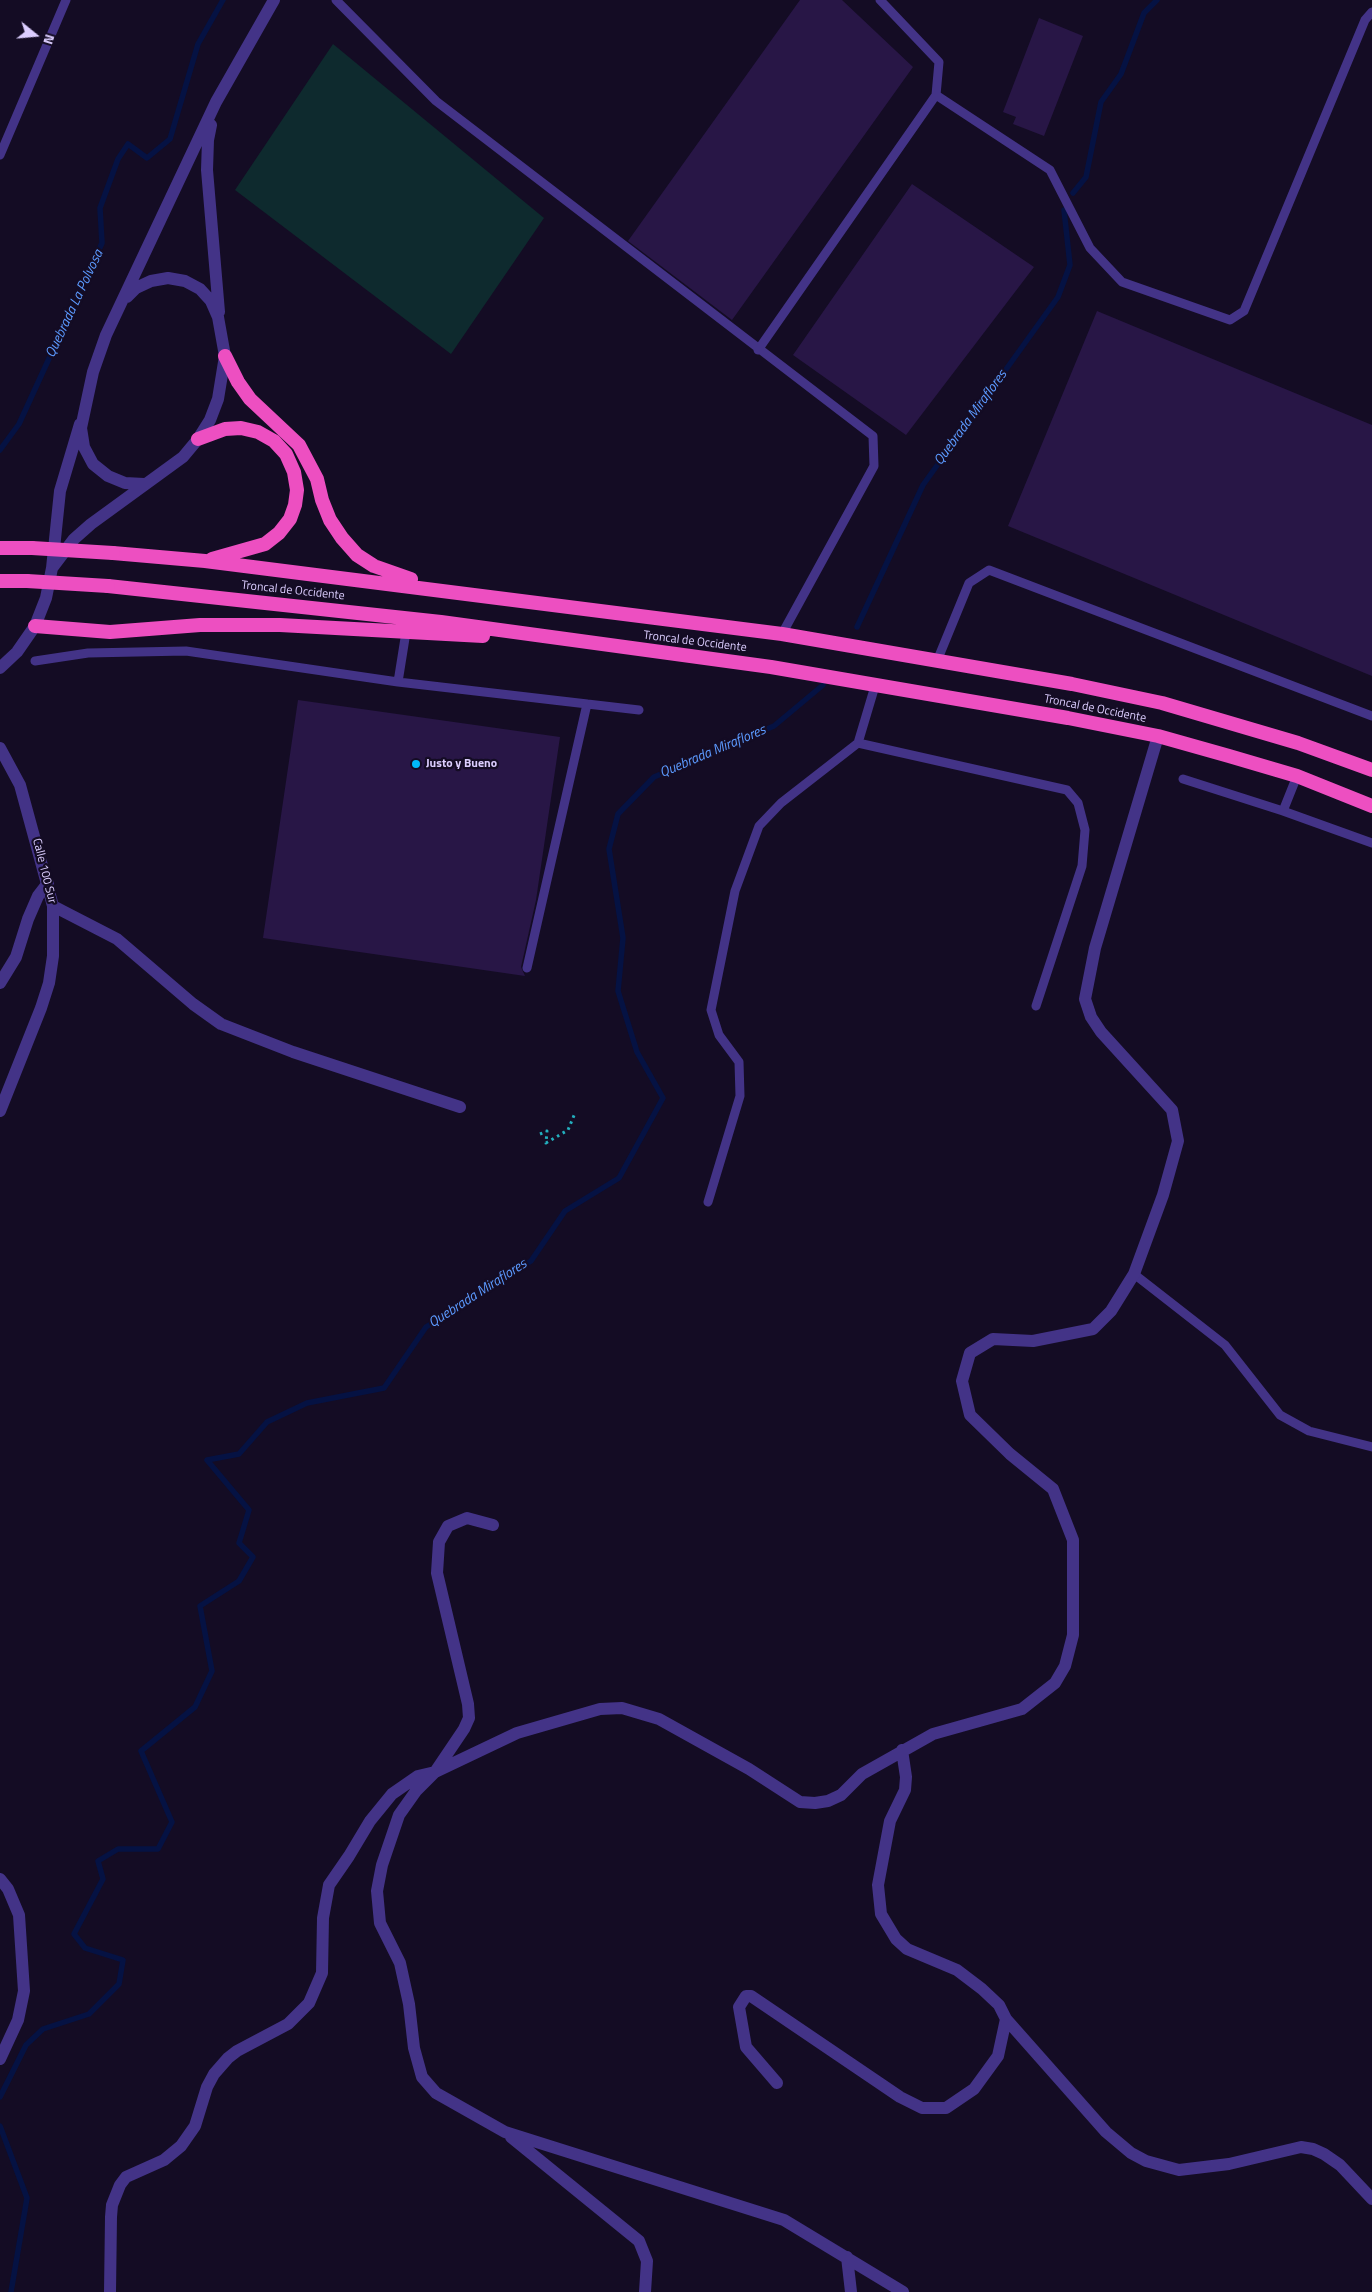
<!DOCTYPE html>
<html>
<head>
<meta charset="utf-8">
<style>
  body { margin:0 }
  #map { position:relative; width:1372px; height:2292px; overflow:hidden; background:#140c24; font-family:"Titillium Web",sans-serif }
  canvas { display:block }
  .north { position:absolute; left:10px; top:10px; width:50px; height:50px; -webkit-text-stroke:4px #140c24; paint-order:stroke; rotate:107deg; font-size:14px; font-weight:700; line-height:20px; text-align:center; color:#dcceff }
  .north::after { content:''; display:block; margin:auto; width:18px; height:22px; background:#dcceff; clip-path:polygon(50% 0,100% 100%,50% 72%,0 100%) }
</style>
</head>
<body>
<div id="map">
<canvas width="1372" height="2292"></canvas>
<div class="north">N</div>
</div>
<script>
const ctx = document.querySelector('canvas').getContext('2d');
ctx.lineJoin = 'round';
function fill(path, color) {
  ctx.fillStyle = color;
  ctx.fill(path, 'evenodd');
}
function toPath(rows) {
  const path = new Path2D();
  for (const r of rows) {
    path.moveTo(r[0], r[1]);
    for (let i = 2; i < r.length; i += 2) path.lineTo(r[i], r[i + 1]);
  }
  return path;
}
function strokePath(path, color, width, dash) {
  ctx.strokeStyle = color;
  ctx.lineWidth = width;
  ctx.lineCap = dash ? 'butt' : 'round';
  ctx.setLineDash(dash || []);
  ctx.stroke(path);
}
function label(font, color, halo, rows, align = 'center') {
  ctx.font = font + ' "Titillium Web",sans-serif';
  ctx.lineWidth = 4.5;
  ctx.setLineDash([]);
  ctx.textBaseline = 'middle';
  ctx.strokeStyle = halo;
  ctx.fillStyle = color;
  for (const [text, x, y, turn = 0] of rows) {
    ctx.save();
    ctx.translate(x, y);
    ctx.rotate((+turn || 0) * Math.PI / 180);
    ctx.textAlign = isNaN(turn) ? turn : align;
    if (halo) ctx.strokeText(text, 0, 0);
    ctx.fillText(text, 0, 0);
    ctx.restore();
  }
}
fill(toPath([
  [333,44,544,218,451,354,235,190]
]), '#0e2a2e');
strokePath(toPath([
  [1073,193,1086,177,1101,102,1121,74,1144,13,1157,0],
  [0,450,19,424,102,243,100,208,118,159,128,144,147,158,170,139,198,44,223,0],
  [857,627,923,485,1058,297,1070,265,1064,210],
  [0,2097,26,2045,43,2029,89,2014,119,1984,123,1960,85,1948,74,1934,103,1879,98,1861,118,1849,158,1849,172,1822,141,1751,195,1707,212,1671,200,1606,239,1581,253,1557,239,1543,249,1510,207,1460,239,1454,267,1422,307,1403,384,1388,426,1327,531,1261,565,1211,619,1178,663,1098,637,1052,618,991,623,938,609,849,618,814,654,777,774,726,823,685],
  [0,2126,27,2198,11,2292]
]), '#051243', 5.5);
fill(toPath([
  [800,0,842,0,913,67,732,320,628,241],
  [1039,18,1083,36,1044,136,1013,124,1016,117,1003,112],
  [912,184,1034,267,906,435,793,355],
  [1097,311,1372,425,1372,676,1008,526],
  [298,700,560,737,536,900,521,967,525,976,263,938]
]), '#281646');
strokePath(toPath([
  [540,1134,547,1131,546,1143,568,1130,575,1113]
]), '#23afbe', 3, [2.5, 4]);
strokePath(toPath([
  [336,0,436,101,873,436,874,466,782,634],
  [936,95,1050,170,1090,248,1122,282,1230,320,1244,311,1365,20,1372,12],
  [0,155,66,0],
  [758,350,936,95,939,62,880,0],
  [406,632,398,682,639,710],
  [35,661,88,653,186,651,398,682],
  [937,661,969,583,989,570,1372,716],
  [858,743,1067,790,1078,803,1085,830,1082,866,1036,1006],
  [1297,776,1283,811,1372,843],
  [1183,779,1283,811],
  [527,968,587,704],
  [708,1202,740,1096,739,1062,719,1035,711,1010,735,891,759,826,781,803,858,743,875,686],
  [1134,1274,1225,1345,1280,1415,1309,1431,1372,1447]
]), '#433387', 9);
strokePath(toPath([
  [53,906,117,939,193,1004,221,1024,293,1052,460,1107],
  [0,983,16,957,28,919,38,896,48,883],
  [902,1750,906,1777,905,1790,890,1821,878,1885,881,1914,896,1939,907,1949,957,1970,982,1989,999,2005,1006,2019,1106,2132,1131,2153,1146,2161,1179,2170,1229,2164,1301,2147,1313,2149,1324,2154,1340,2165,1372,2199],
  [0,1879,8,1889,19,1915,24,1991,18,2020,0,2059],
  [777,2083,746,2047,739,2007,746,1996,751,1996,900,2097,922,2108,946,2108,974,2089,998,2056,1006,2019],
  [511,2137,639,2241,647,2261,645,2292],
  [847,2257,851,2292],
  [110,2292,111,2217,112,2205,120,2185,126,2177,164,2160,181,2146,195,2126,207,2087,214,2074,228,2058,237,2051,288,2024,309,2003,322,1973,323,1918,329,1885,349,1856,370,1821,392,1794,418,1776,435,1772,464,1729,469,1718,468,1704,437,1573,439,1542,448,1526,467,1518,493,1525],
  [903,2292,784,2220,505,2132,436,2093,422,2077,414,2048,409,2004,400,1963,380,1923,377,1891,382,1865,399,1815,416,1791,435,1772,517,1733,600,1709,622,1708,659,1719,749,1769,800,1802,815,1803,828,1801,841,1795,862,1774,933,1734,1022,1709,1055,1683,1065,1666,1073,1635,1073,1540,1053,1489,1010,1454,970,1415,962,1381,970,1353,993,1339,1033,1341,1093,1329,1111,1311,1134,1274,1163,1195,1178,1141,1172,1110,1101,1032,1091,1017,1085,999,1095,948,1158,736]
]), '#433387', 12);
strokePath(toPath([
  [211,125,208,140,207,170,219,312],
  [144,484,125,483,108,476,93,464,84,447,81,428,93,372,106,335,216,102,274,0],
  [52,568,74,539,91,524,183,457,198,439,210,420,218,399,225,356,218,317,211,301,200,289,185,281,168,278,151,281,136,288,127,297],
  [0,668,17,652,35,626,46,598,52,568,60,491,80,424],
  [0,748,20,785,53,906,53,956,49,983,41,1008,0,1111]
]), '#433387', 12);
strokePath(toPath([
  [225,356,238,382,250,399,299,445,317,479,322,500,330,520,342,538,357,555,374,566,411,579],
  [198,439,225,429,241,428,258,432,274,441,286,454,294,472,297,490,295,505,290,519,279,533,265,544,212,559],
  [0,548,32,548],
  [113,553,205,561,782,634,1072,684,1162,703,1298,743,1372,770],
  [0,581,27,581],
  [108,586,441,622,771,667,1068,718,1158,736,1229,756,1297,776,1372,806],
  [35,626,110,632,200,625,280,625,483,636]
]), '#ed4fc1', 14);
strokePath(toPath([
  [32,548,113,553],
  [27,581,108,586]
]), '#ed4fc1', 14);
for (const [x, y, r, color] of [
  [416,764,5,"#00b9f9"]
]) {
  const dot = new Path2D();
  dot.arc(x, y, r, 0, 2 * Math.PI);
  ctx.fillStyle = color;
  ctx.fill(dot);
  strokePath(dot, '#140c24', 2);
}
label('12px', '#dcceff', '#140c24', [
  ["Troncal de Occidente",293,591,6],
  ["Troncal de Occidente",695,642,7],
  ["Troncal de Occidente",1095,709,11],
  ["Calle 100 Sur",44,871,76]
]);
label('bold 12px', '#dcceff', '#140c24', [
  ["Justo y Bueno",426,764]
], 'left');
label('italic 14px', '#5c9aff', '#140c24', [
  ["Quebrada La Polvosa",75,304,-65],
  ["Quebrada Miraflores",971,418,-54],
  ["Quebrada Miraflores",713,752,-23],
  ["Quebrada Miraflores",478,1294,-33]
]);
</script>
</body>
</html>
